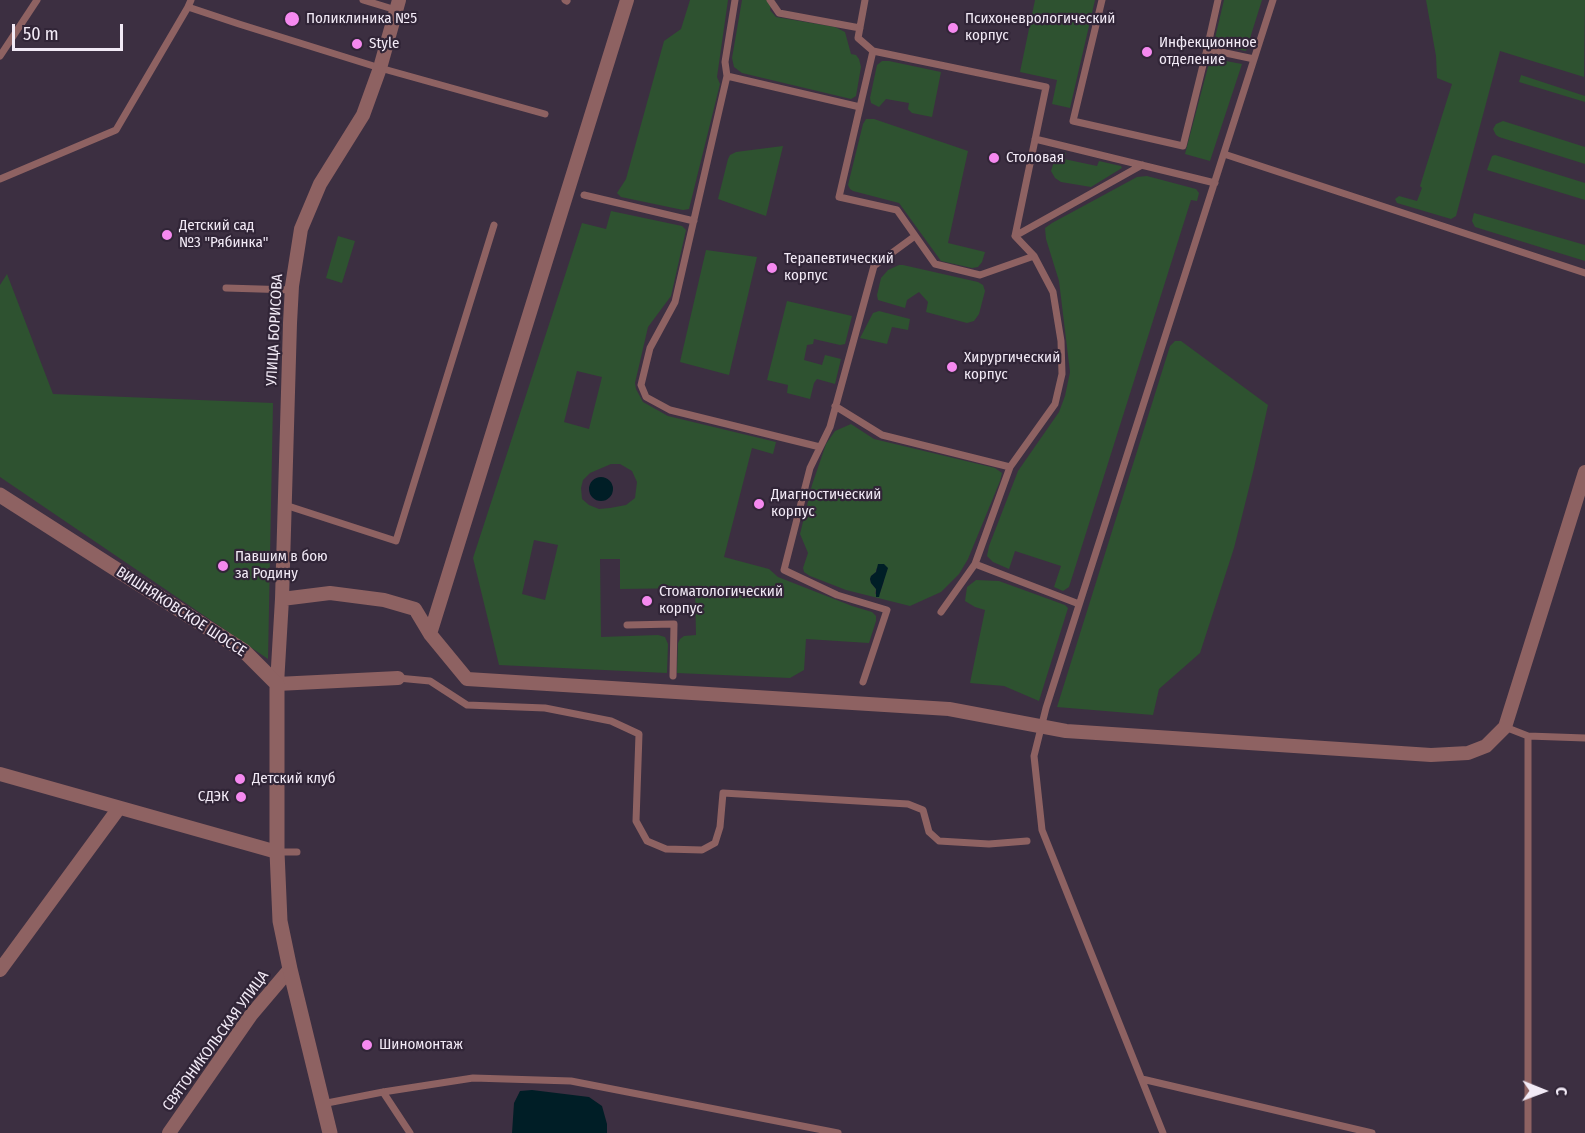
<!DOCTYPE html>
<html>
<head>
<meta charset="utf-8">
<style>
  body { margin:0 }
  #map { position:relative; width:1585px; height:1133px; overflow:hidden; background:#3c2f41; font-family:"Fira Sans Condensed",sans-serif }
  canvas { display:block }
  .north { position:absolute; left:1513px; top:1061px; width:60px; height:60px; -webkit-text-stroke:4px #312537; paint-order:stroke; rotate:91deg; font-size:16px; font-weight:700; line-height:24px; text-align:center; color:#f2eaf6 }
  .north::after { content:''; display:block; margin:auto; width:21px; height:27px; background:#f2eaf6; clip-path:polygon(50% 0,100% 100%,50% 72%,0 100%) }
  .scale { position:absolute; left:12px; top:24px; width:111px; height:27px; box-sizing:border-box; border:3px solid #f2eaf6; border-top:0; padding-left:8px; font-size:18px; line-height:21px; white-space:nowrap; color:#f2eaf6; -webkit-text-stroke:4px #312537; paint-order:stroke }
</style>
</head>
<body>
<div id="map">
<canvas width="1585" height="1133"></canvas>
<div class="north">С</div>
<div class="scale">50 m</div>
</div>
<script>
const ctx = document.querySelector('canvas').getContext('2d');
ctx.lineJoin = 'round';
function fill(path, color) {
  ctx.fillStyle = color;
  ctx.fill(path, 'evenodd');
}
function toPath(rows) {
  const path = new Path2D();
  for (const r of rows) {
    if (r.length === 3) {
      path.moveTo(r[0] + r[2], r[1]);
      path.arc(r[0], r[1], r[2], 0, 2 * Math.PI);
      continue;
    }
    path.moveTo(r[0], r[1]);
    for (let i = 2; i < r.length; i += 2) path.lineTo(r[i], r[i + 1]);
  }
  return path;
}
function strokePath(path, color, width, dash) {
  ctx.strokeStyle = color;
  ctx.lineWidth = width;
  ctx.lineCap = dash ? 'butt' : 'round';
  ctx.setLineDash(dash || []);
  ctx.stroke(path);
}
function label(font, color, halo, rows, align = 'center') {
  ctx.font = font + ' "Fira Sans Condensed",sans-serif';
  ctx.lineWidth = 4.5;
  ctx.setLineDash([]);
  ctx.textBaseline = 'middle';
  ctx.strokeStyle = halo;
  ctx.fillStyle = color;
  for (const [text, x, y, turn = 0] of rows) {
    ctx.save();
    ctx.translate(x, y);
    ctx.rotate((+turn || 0) * Math.PI / 180);
    ctx.textAlign = isNaN(turn) ? turn : align;
    if (halo) ctx.strokeText(text, 0, 0);
    ctx.fillText(text, 0, 0);
    ctx.restore();
  }
}
fill(toPath([
  [690,0,728,0,717,77,720,84,689,209,683,210,621,197,617,193,626,179,664,41,681,29],
  [742,0,772,0,770,10,776,17,835,27,845,32,851,54,856,55,859,59,861,67,856,96,851,99,742,73,734,67,732,58],
  [1035,0,1095,0,1070,108,1052,104,1057,80,1020,72],
  [1224,0,1262,0,1246,51,1219,46,1215,38],
  [1426,0,1585,0,1584,77,1500,51,1456,216,1451,219,1397,203,1395,199,1399,196,1417,201,1422,188,1420,186,1452,84,1437,78,1436,56],
  [1215,59,1242,64,1210,161,1185,154,1209,63],
  [882,61,889,61,941,72,932,117,912,113,908,109,909,103,886,99,879,107,871,103,870,98,877,65],
  [1521,75,1585,96,1585,102,1519,82],
  [866,119,874,119,968,151,948,243,985,252,982,262,978,267,972,268,941,261,899,203,853,191,850,189,848,185,863,124],
  [1503,121,1585,147,1585,164,1499,137,1496,135,1493,129,1496,124],
  [783,146,766,216,718,199,728,159,730,155,736,152],
  [1060,152,1066,153,1064,159,1097,166,1099,161,1121,166,1122,168,1091,187,1061,182,1055,178,1051,171,1056,155],
  [1495,155,1585,183,1585,200,1487,170,1492,156],
  [1147,176,1196,189,1199,193,1197,201,1191,200,1069,587,1063,591,1054,587,1061,566,1015,551,1009,569,993,562,987,556,989,546,1018,471,1059,412,1065,396,1070,372,1059,281,1046,239,1045,228,1052,223,1137,177],
  [611,211,682,226,686,230,671,296,648,327,635,383,636,389,643,402,668,416,776,442,773,454,752,448,724,557,769,569,778,577,852,606,872,612,876,616,876,621,869,643,806,639,804,670,790,678,677,673,678,643,680,639,684,636,696,635,695,588,620,589,620,559,600,559,601,637,658,635,665,637,668,644,667,673,499,665,473,558,582,223,606,229],
  [577,371,602,377,589,429,564,422],
  [611,464,620,464,632,471,637,482,635,498,626,505,610,508,599,509,589,505,582,499,581,488,583,480,590,473],
  [534,540,558,545,545,600,522,594],
  [1474,213,1585,245,1585,261,1475,227,1472,221],
  [338,236,355,241,342,283,326,278],
  [706,250,757,257,729,375,680,362],
  [899,265,903,265,978,282,983,285,985,291,979,314,974,321,967,323,926,312,928,302,919,292,907,300,905,308,878,300,877,295,881,278,888,270],
  [7,274,53,394,273,403,268,659,0,477,0,285],
  [787,301,852,316,845,344,840,345,814,339,813,344,807,345,804,360,822,365,825,355,841,359,835,384,817,379,814,383,810,399,787,393,788,385,767,380],
  [879,311,910,319,908,330,892,327,887,344,860,338,873,313],
  [1175,341,1181,341,1268,405,1254,468,1234,548,1200,653,1159,689,1153,715,1057,707,1170,346],
  [851,424,874,439,995,468,1002,473,1000,481,968,559,959,574,941,592,910,606,846,590,810,576,804,572,803,568,808,553,800,534,812,485,826,444,835,431],
  [876,568,884,581,880,593,875,594,876,589,871,583,870,579,871,576,876,572],
  [976,580,999,581,1065,605,1068,608,1039,701,1004,686,970,683,985,610,975,607,965,601,967,587]
]), '#2e5230');
fill(toPath([
  [601,489,12],
  [878,564,884,564,888,568,880,593,879,597,876,597,876,589,871,583,870,579,871,576,876,572],
  [532,1090,589,1097,602,1106,607,1124,607,1133,512,1133,514,1103,520,1091]
]), '#001e26');
strokePath(toPath([
  [191,0,188,7,239,24,380,68,545,114],
  [363,0,396,10],
  [565,0,567,1],
  [770,0,779,13,860,28],
  [865,0,858,38,873,51],
  [1102,0,1073,121,1183,146,1207,49,1254,59],
  [1207,49,1218,0],
  [0,56,37,0],
  [727,76,725,62,735,0],
  [1035,139,1215,183],
  [1224,154,1585,273],
  [0,179,116,130,188,7],
  [584,195,694,221],
  [1015,236,1142,165],
  [226,288,292,290],
  [835,406,882,435,1010,467],
  [820,447,670,410,646,397,641,385,650,348,675,302,727,76,860,107],
  [285,505,396,541,494,225],
  [975,564,1010,467,1055,404,1062,374,1061,341,1053,292,1034,256,980,275,935,264,897,210,839,197,873,51,1046,87,1015,236,1034,256],
  [941,612,975,564,1079,604],
  [627,625,674,624,673,676],
  [398,678,430,681,467,705,545,708,611,721,639,734,636,821,647,841,666,849,702,850,715,843,720,827,723,793,908,804,923,810,929,832,939,841,989,844,1027,841],
  [863,682,887,610,837,595,784,570,810,468,830,427,874,266,915,236],
  [1505,727,1528,736,1528,1133],
  [1528,736,1585,738],
  [277,852,297,852],
  [1142,1079,1372,1133],
  [383,1092,410,1133],
  [322,1104,383,1092,473,1078,571,1081,838,1133],
  [1163,1133,1042,830,1034,756,1046,708,1273,0]
]), '#8e6262', 7);
strokePath(toPath([
  [282,599,330,593,384,600,415,609,430,634,467,679,949,709,1066,731,1431,755,1468,753,1486,746,1505,727,1585,472],
  [430,634,627,0],
  [398,678,277,684,282,599,290,323,292,286,301,229,320,184,363,115,380,68,399,0],
  [0,774,277,852],
  [0,970,119,808],
  [169,1133,251,1015,290,969]
]), '#8e6262', 14);
strokePath(toPath([
  [0,495,244,651,277,684,277,852,280,921,290,969,330,1133]
]), '#8e6262', 15);
for (const [x, y, r, color] of [
  [292,19,8,"#f589ef"],
  [953,28,6,"#f589ef"],
  [357,44,6,"#f589ef"],
  [1147,52,6,"#f589ef"],
  [994,158,6,"#f589ef"],
  [167,235,6,"#f589ef"],
  [772,268,6,"#f589ef"],
  [952,367,6,"#f589ef"],
  [759,504,6,"#f589ef"],
  [223,566,6,"#f589ef"],
  [647,601,6,"#f589ef"],
  [240,779,6,"#f589ef"],
  [241,797,6,"#f589ef"],
  [367,1045,6,"#f589ef"]
]) {
  const dot = new Path2D();
  dot.arc(x, y, r, 0, 2 * Math.PI);
  ctx.fillStyle = color;
  ctx.fill(dot);
  strokePath(dot, '#312537', 2);
}
label('15px', '#f2eaf6', '#312537', [
  ["Поликлиника №5",306,19],
  ["Психоневрологический",965,19],
  ["корпус",965,36],
  ["Инфекционное",1159,43],
  ["отделение",1159,60],
  ["Style",369,44],
  ["Столовая",1006,158],
  ["Детский сад",179,226],
  ["№3 \"Рябинка\"",179,243],
  ["Терапевтический",784,259],
  ["корпус",784,276],
  ["Хирургический",964,358],
  ["корпус",964,375],
  ["Диагностический",771,495],
  ["корпус",771,512],
  ["Павшим в бою",235,557],
  ["за Родину",235,574],
  ["Стоматологический",659,592],
  ["корпус",659,609],
  ["Детский клуб",252,779],
  ["СДЭК",229,797,"right"],
  ["Шиномонтаж",379,1045]
], 'left');
label('15px', '#f2eaf6', '#312537', [
  ["УЛИЦА БОРИСОВА",275,330,-87],
  ["ВИШНЯКОВСКОЕ ШОССЕ",181,612,33],
  ["СВЯТОНИКОЛЬСКАЯ УЛИЦА",216,1041,-54]
]);
</script>
</body>
</html>
